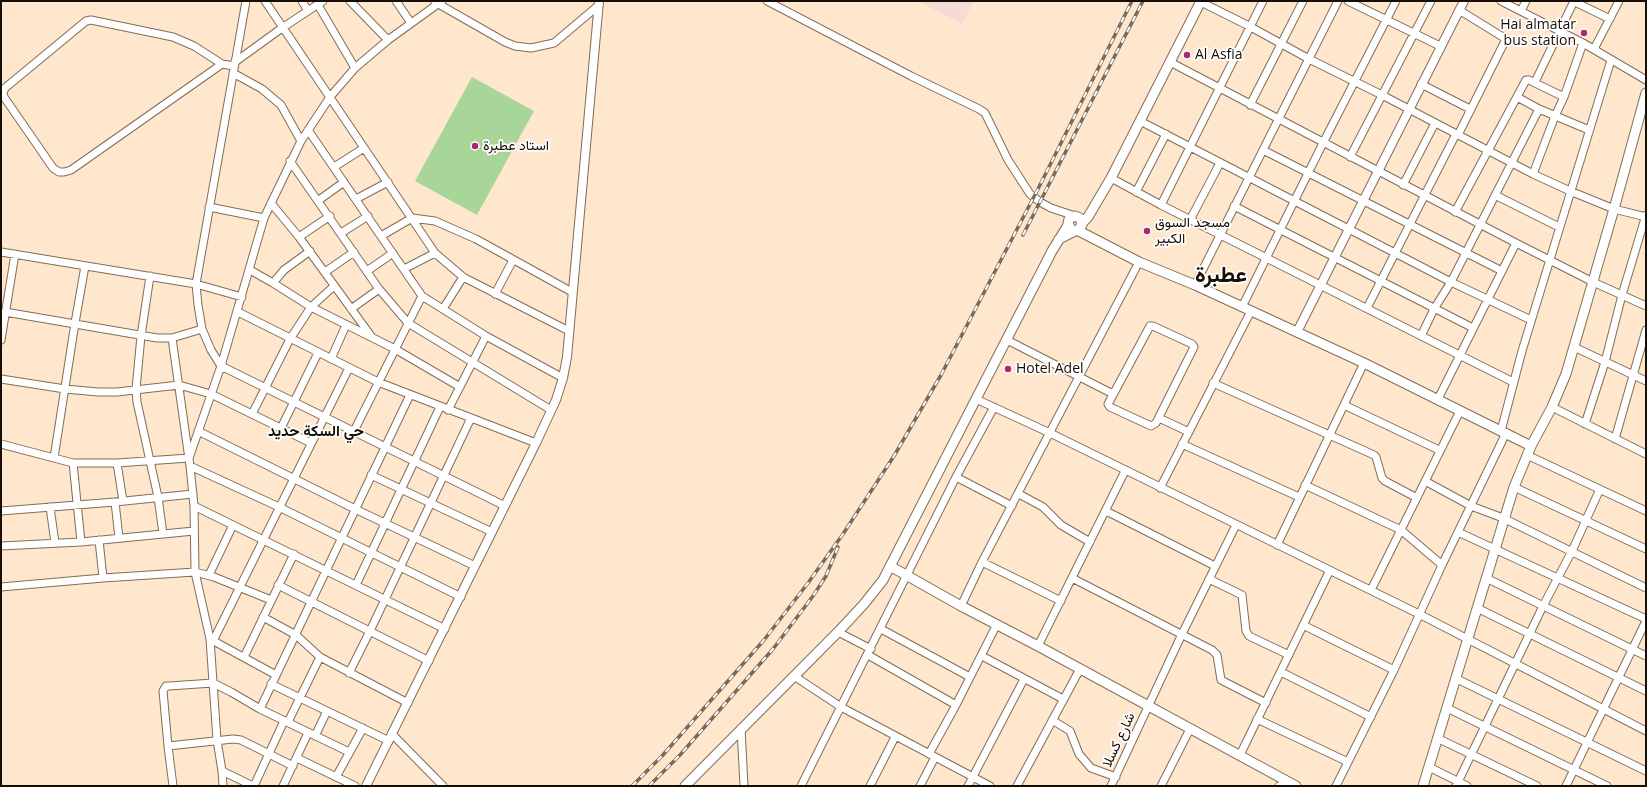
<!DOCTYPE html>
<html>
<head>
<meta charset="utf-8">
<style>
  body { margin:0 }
  #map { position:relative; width:1647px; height:787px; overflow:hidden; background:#ffe7cd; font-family:"Open Sans",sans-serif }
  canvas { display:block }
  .frame { position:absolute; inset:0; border:2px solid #170f06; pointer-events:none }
</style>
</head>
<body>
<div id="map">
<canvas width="1647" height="787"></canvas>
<div class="frame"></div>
</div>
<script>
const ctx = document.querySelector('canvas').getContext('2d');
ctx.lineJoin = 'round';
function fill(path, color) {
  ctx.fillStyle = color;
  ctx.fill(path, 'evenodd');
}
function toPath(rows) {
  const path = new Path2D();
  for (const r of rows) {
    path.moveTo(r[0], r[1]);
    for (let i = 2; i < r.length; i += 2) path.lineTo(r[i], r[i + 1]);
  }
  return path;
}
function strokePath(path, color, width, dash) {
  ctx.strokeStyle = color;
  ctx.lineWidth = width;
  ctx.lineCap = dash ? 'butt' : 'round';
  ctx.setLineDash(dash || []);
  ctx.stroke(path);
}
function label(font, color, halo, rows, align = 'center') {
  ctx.font = font + ' "Open Sans",Vazirmatn,sans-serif';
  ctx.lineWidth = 3.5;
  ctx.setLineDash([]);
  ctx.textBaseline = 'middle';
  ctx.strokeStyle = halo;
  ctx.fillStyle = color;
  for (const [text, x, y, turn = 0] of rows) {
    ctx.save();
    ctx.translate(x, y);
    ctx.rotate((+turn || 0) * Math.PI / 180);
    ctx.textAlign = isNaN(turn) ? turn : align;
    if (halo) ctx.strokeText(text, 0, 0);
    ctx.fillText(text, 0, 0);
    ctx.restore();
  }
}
fill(toPath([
  [918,1,974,1,962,24]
]), '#f5dbd5');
fill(toPath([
  [472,77,534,111,477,215,415,181]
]), '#a8d598');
const minor = toPath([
  [246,1,196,284,198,305,202,329,211,350,221,366,505,506],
  [265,1,435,253,463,277,569,331],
  [302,1,308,11],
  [350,1,388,40],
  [396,1,411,23],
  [767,1,911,76,979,109,985,113,1008,160,1030,194,1040,202,1051,208,1075,216],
  [1348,1,1440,46],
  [1501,1,1583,43,1646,80],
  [1573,1,1610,19],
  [435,2,505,42,515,46,531,48,554,43,599,5],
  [1201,2,1249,26,1309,59,1382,95,1533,174,1570,191,1614,209,1646,217],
  [318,5,355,68],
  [1521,11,1526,1],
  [1594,49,1619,1],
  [235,62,282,28,323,1],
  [1170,62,1516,243,1593,282,1646,306],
  [222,64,71,170,64,172,59,172,53,168,4,97,3,93,5,88,86,21,91,20,173,37,194,46,222,64,234,66],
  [233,73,262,89,281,105,301,141],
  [1535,82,1574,1],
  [1421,84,1470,109],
  [1517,97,1539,109,1589,130],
  [1250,105,1303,1],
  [1140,121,1451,282,1531,320],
  [308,130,422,296,486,336,563,378],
  [1458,135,1506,39,1459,10],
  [1263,150,1502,271],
  [1350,157,1431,1],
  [290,161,379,289,408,323,551,410],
  [334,167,364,148],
  [1533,174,1555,116,1564,97,1583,43],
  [1111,178,1161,205,1513,382],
  [1403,185,1435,123],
  [1136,192,1166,134],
  [1495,195,1559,227],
  [356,199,388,182],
  [319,200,344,182],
  [271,203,299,237,371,336],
  [1161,205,1263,1],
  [1234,206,1473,328],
  [209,207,264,218],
  [1455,212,1526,80,1529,80,1564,97],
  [1190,220,1220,163],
  [341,233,368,216],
  [381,236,412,218,435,221,476,239,572,292],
  [299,237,330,216],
  [1,252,196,284,242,297],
  [404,269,435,253],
  [250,270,273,283,311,307,395,349,460,387],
  [367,271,393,253],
  [325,272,354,252],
  [150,276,141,336,136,389,137,402,158,497,163,534],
  [273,283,284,270,310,251],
  [1195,285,1338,1],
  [495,294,513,260],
  [1242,307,1323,143,1396,1],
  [1367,308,1456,134],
  [351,309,379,289],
  [443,309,463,277],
  [5,312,157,338,172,338,202,329],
  [238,312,378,382,536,443],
  [1150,326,1153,326,1192,344,1194,347,1156,423,1151,426,1110,407,1108,404,1150,326],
  [1421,336,1434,309,1451,282,1539,109],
  [172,338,190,466,194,506,195,572,210,639,217,740,222,771,223,786],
  [1,340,15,254],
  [1007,340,1113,394],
  [1574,347,1646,381],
  [331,359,346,325],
  [1,379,65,389,98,392,117,392,179,385,211,394,311,443],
  [1213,383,1374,455,1376,457,1382,478,1385,481,1417,498],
  [976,399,1050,433,1419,614,1646,731],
  [1438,399,1516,243],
  [1344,405,1439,450],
  [1552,407,1646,454],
  [448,410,486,336],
  [252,414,290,339,311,307,334,286],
  [1159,418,1189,432],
  [1585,424,1605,362,1622,295,1646,215],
  [281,428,318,353],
  [198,431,355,509,475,566],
  [354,431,422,296],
  [1501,431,1522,351,1611,60],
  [1615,439,1646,330],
  [1,444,73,463,117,463,189,458,221,366,264,218,301,141,330,97,355,68,388,40,442,1],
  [1182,444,1299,497],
  [1527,455,1646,511],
  [54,458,75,323,85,266],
  [73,463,81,542],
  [117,463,123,501],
  [190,466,279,507,461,597],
  [371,475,492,532],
  [956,477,1012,506],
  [1425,481,1471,506,1503,518,1646,588],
  [1305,485,1401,530,1442,565],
  [1514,487,1646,549],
  [1160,488,1251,311],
  [1019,494,1043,507,1061,525,1090,542],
  [194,506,445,629],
  [50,507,55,543],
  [1,511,115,502],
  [1106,511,1215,566],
  [1458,532,1646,619],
  [119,538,115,502,193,494],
  [99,540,103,578],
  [1277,545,1364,363],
  [1,546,81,542,194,531],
  [982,562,1061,601],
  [209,575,233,525],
  [1072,578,1212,650,1217,655,1221,680,1266,703],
  [1486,578,1646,656],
  [1209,579,1242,595,1246,631,1249,636,1289,655],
  [278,585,429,661],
  [356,585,440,407],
  [1,587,103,578,195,572,214,577,271,600],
  [1371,590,1460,411],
  [961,606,982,562,1139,262],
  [1477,608,1646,691],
  [263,617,296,635,320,657,408,703],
  [1303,625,1394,670],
  [881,629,970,677],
  [838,632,871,649],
  [210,639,276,675],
  [213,641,349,368],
  [1038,646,1125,471],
  [868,655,956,705],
  [982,656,1063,699],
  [244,657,294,554],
  [1281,672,1371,717],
  [349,673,370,631,471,418],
  [794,676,841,707,990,786],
  [1455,678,1646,771],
  [271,684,389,741],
  [1447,708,1607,786],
  [260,709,410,395],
  [1257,719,1348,762],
  [1052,720,1070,731,1079,754,1091,768,1116,777],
  [288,722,320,657],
  [741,728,744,786],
  [392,734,443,786],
  [315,736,327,711],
  [1437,738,1537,786],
  [168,746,233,739,241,740,293,766],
  [929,754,956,705,997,624],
  [1240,755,1330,570],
  [297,758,355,786],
  [1429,767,1467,786],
  [222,771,253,786],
  [336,777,363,728],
  [173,786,168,746,163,691,166,686,169,686,213,683,231,692,260,709,349,752],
  [254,786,284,721],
  [283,786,308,733],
  [801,786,956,477,994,407],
  [870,786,895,737],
  [920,786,935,757],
  [968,786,1024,679],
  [1017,786,1080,669],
  [1111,786,1182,634,1236,525],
  [1161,786,1190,729],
  [1279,786,1288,782],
  [1336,786,1394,670,1442,565,1506,433],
  [1456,786,1543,606,1572,551,1600,489],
  [1566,786,1646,621]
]);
const tertiary = toPath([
  [1297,332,1464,1],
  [366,786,536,443,556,400,563,378,567,357,599,1]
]);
const secondary = toPath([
  [1082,223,1088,217,1111,178,1201,1],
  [1077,230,1139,262,1195,285,1364,363,1531,446],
  [1059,239,1079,229,1082,225,1080,218,1075,216,1069,219,1068,223,1071,229],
  [890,566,961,606,1038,646,1296,786],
  [685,786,838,632,864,604,883,580,1052,251,1068,225],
  [1423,786,1514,487,1531,446,1552,407,1566,374,1614,209,1646,93]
]);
strokePath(minor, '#826d56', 9);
strokePath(tertiary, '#826d56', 10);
strokePath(secondary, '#826d56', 11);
strokePath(minor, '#fff', 7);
strokePath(tertiary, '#fff', 8);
strokePath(secondary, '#fff', 9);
const rail = toPath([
  [1023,235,1143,1],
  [632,786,662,756,764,640,808,583,843,534,894,456,941,375,1039,187,1132,1],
  [649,786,680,755,773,649,813,596,826,576,838,547]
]);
strokePath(rail, '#796b5a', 3.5);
strokePath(rail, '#fff', 2, [6]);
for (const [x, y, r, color] of [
  [1584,33,4,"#ae276d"],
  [1187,55,4,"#ae276d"],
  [475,146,4,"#ae276d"],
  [1147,231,4,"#ae276d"],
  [1008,369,4,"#ae276d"]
]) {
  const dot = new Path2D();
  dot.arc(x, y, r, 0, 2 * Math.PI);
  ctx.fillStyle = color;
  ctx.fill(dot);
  strokePath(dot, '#fff', 1.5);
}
label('14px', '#170f06', '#fff', [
  ["Hai almatar",1576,25,"right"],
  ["bus station",1576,41,"right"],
  ["Al Asfia",1195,55],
  ["استاد عطبرة",483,146],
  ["مسجد السوق",1155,223],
  ["الكبير",1155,239],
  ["Hotel Adel",1016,369]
], 'left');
label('14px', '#170f06', '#fff', [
  ["شارع كسلا",1119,740,-65]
]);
label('bold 15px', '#170f06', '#fff', [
  ["حي السكة حديد",316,432]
]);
label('bold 22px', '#170f06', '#fff', [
  ["عطبرة",1221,276]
]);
</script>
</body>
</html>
